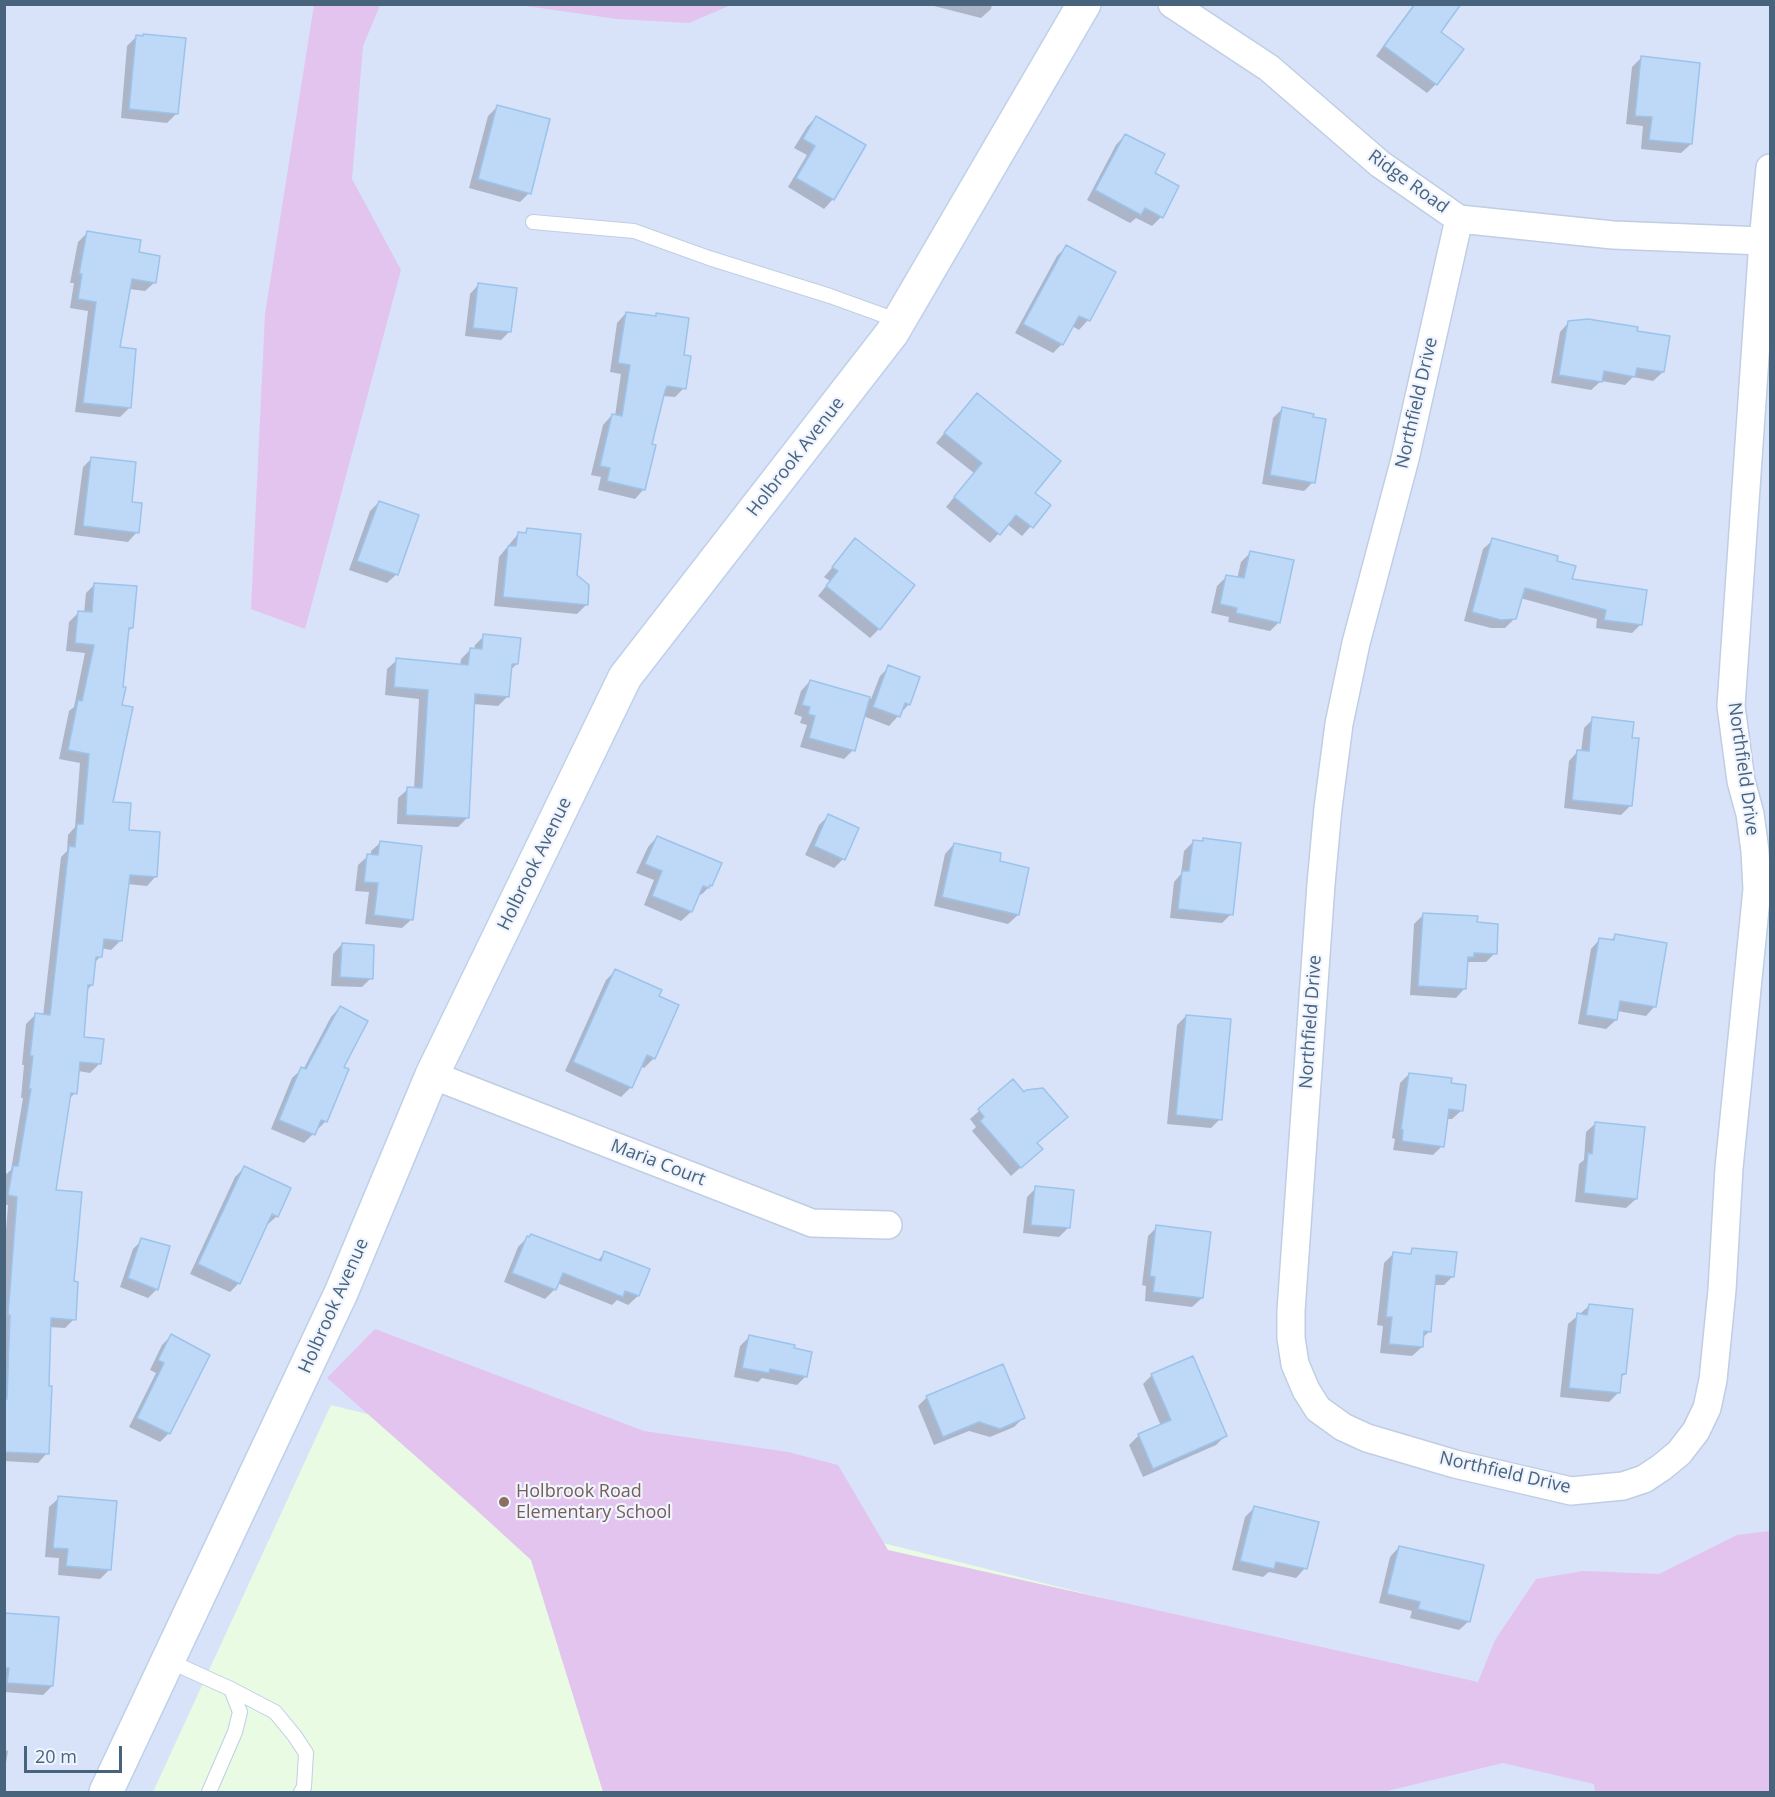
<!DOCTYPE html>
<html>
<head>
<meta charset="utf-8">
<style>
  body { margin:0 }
  #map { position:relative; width:1775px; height:1797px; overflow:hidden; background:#e8eefe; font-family:"Open Sans",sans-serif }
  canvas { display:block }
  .frame { position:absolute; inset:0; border:6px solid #48647c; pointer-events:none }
  .scale { position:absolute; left:24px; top:1746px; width:98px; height:27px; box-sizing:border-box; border:3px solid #48647c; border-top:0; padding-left:8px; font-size:18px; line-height:21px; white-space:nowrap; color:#48647c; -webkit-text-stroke:4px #f0f4ff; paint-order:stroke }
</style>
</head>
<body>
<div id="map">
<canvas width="1775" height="1797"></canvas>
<div class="frame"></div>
<div class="scale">20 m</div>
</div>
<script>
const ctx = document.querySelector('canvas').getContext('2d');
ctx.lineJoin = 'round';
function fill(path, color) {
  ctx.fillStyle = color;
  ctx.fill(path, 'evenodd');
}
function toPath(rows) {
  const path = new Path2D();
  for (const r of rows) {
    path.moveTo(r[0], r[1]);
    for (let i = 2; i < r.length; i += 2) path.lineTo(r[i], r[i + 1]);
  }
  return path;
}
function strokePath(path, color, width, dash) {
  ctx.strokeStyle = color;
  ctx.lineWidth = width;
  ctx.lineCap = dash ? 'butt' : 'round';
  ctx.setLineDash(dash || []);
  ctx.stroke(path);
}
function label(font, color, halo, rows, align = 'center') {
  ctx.font = font + ' "Open Sans",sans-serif';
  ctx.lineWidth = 4.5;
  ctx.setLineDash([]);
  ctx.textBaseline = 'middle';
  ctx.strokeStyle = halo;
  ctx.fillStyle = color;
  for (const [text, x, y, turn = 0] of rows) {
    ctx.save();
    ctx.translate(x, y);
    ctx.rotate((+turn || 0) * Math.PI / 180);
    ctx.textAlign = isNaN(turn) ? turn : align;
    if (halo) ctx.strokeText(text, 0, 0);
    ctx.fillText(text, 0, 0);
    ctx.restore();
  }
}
fill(toPath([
  [5,5,1770,5,1770,1792,5,1792]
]), '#d8e3f9');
fill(toPath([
  [331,1405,1111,1600,1066,1792,153,1792]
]), '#eafbe4');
fill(toPath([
  [314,5,380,5,363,46,352,179,401,270,305,629,251,609,265,314],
  [519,5,731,5,689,23,617,19],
  [375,1329,644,1431,788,1452,838,1465,888,1550,1478,1682,1495,1640,1536,1579,1583,1571,1659,1574,1737,1535,1770,1531,1770,1792,1595,1792,1594,1784,1503,1763,1383,1792,603,1792,531,1560,472,1506,327,1378]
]), '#e2c4ee');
fill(toPath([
  [926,4,992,4,991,9,981,18],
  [1414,4,1445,4,1439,32,1436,84,1427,93,1376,56],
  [136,37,177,113,167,123,121,118,127,46],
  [1641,58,1691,144,1681,153,1641,149,1643,126,1626,124,1632,67],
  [497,107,529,193,520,202,469,188,488,116],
  [816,117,864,146,833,199,824,209,788,187,807,155,794,148,807,127],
  [1125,135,1153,173,1161,217,1152,226,1136,218,1130,223,1087,200,1116,145],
  [87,233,137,253,155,282,145,291,129,289,118,349,129,408,120,417,75,412,88,311,70,308,74,283,70,283,78,242],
  [1066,247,1114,273,1088,320,1079,330,1072,326,1062,344,1053,353,1015,333,1057,256],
  [479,284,510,331,501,340,465,336,470,294],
  [626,313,654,317,657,315,683,356,684,388,675,397,663,396,650,445,644,489,635,499,598,490,601,477,591,475,603,425,612,415,615,416,621,374,610,372,617,323],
  [1569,322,1636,332,1663,372,1653,381,1633,377,1625,385,1601,381,1591,390,1551,383,1560,332],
  [977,395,1033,493,1049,506,1022,536,1007,524,990,543,946,507,974,473,936,443],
  [1282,409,1313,482,1304,491,1262,484,1273,418],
  [92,458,130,503,137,532,128,542,74,535,83,467],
  [379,502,397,574,387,583,349,570,370,511],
  [528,530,576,575,586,605,577,614,494,606,499,557,518,534,523,534],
  [856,540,879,629,870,638,818,596,830,581,824,577],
  [1493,540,1555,562,1570,581,1641,624,1632,633,1596,628,1597,619,1520,598,1515,618,1505,628,1491,628,1464,621,1483,549],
  [1250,553,1279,622,1270,631,1228,622,1229,617,1211,613,1217,586,1227,576,1237,579,1241,562],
  [95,584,132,628,127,632,111,803,156,876,147,886,127,884,121,940,111,950,101,948,100,957,94,963,92,985,87,990,82,1038,100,1063,90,1073,78,1071,75,1093,69,1099,54,1191,72,1282,74,1319,65,1328,49,1327,47,1453,38,1463,4,1461,4,1255,8,1205,4,1205,4,1176,11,1170,23,1098,21,1098,24,1065,22,1065,26,1024,35,1015,43,1016,61,857,67,851,68,835,75,827,80,763,59,759,69,711,74,707,85,653,66,651,69,622,78,613,84,613,86,593],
  [484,636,517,664,509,671,507,697,498,706,473,704,468,817,458,827,397,824,398,798,408,789,414,789,419,699,385,695,387,669,397,660,460,666,461,659,470,650,474,650,475,645],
  [889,667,909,704,889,726,863,716,853,750,844,759,800,747,807,725,800,723,802,717,794,714,801,691,810,681,871,699,880,676],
  [1593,719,1630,806,1621,815,1564,808,1569,761,1578,751,1581,752,1584,728],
  [828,816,843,859,834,868,805,855,819,825],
  [657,837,711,885,702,894,697,896,691,912,681,921,644,905,654,880,636,873,648,847],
  [1204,840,1231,914,1222,923,1170,918,1174,882,1181,874,1184,851,1193,842,1201,843],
  [381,842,412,919,402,928,365,924,369,892,355,891,358,865,368,856,371,856,371,851],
  [954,844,998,862,1028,869,1018,915,1008,924,934,906,945,854],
  [1423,915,1476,924,1495,953,1486,962,1467,962,1465,988,1456,998,1410,995,1414,924],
  [1616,935,1655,1006,1646,1016,1617,1011,1616,1020,1606,1029,1578,1024,1591,949,1600,939,1610,941],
  [342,944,371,978,362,987,331,986,333,954],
  [615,971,657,997,677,1006,654,1058,644,1068,640,1066,631,1087,621,1097,565,1071,606,980],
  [340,1007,342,1068,347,1070,325,1122,304,1143,271,1129,292,1078,302,1069,303,1070,331,1017],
  [1186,1016,1220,1119,1211,1128,1167,1124,1177,1025],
  [1409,1074,1449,1084,1462,1110,1452,1119,1446,1119,1442,1146,1433,1155,1393,1150,1395,1139,1392,1138,1400,1083],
  [1013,1081,1023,1094,1036,1144,1031,1158,1011,1176,972,1131,976,1127,970,1119],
  [1596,1123,1636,1199,1626,1208,1575,1202,1579,1164,1584,1160,1586,1132],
  [244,1168,277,1216,267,1225,266,1225,239,1283,230,1292,190,1274,235,1177],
  [1036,1188,1068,1228,1059,1237,1023,1233,1027,1197],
  [1157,1227,1202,1298,1192,1307,1145,1301,1146,1286,1142,1285,1148,1236],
  [527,1238,597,1261,605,1253,648,1270,638,1296,628,1305,617,1300,612,1305,557,1283,554,1290,545,1299,504,1282,518,1247],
  [142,1240,157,1289,148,1298,120,1287,133,1249],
  [1413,1250,1453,1276,1444,1285,1434,1285,1430,1331,1422,1338,1422,1347,1412,1356,1380,1353,1383,1326,1377,1325,1384,1263,1393,1254,1408,1255],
  [1589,1306,1625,1374,1620,1378,1619,1392,1609,1402,1560,1397,1568,1324],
  [171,1336,169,1433,160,1442,129,1427,156,1373,150,1370,162,1345],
  [749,1337,792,1349,806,1376,797,1385,762,1378,758,1382,734,1377,740,1346],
  [1152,1375,1225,1436,1216,1445,1143,1477,1129,1445,1139,1435,1161,1426,1143,1384],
  [927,1397,1023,1418,1014,1427,990,1437,969,1431,934,1445,918,1406],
  [59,1498,110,1569,100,1579,58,1575,59,1558,45,1557,49,1507],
  [1254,1508,1305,1568,1296,1578,1269,1572,1263,1577,1232,1570,1245,1517],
  [1399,1547,1469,1621,1459,1630,1410,1618,1412,1611,1379,1603,1390,1557],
  [4,1614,52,1686,43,1695,4,1692],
  [4,1750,8,1751,4,1775]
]), '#0003');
const building = toPath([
  [1415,4,1461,4,1441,32,1464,49,1437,85,1384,46,1415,4],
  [143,34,186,38,178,114,129,109,136,35,143,36,143,34],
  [1641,56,1700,63,1692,144,1649,140,1652,117,1635,116,1641,56],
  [497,105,550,119,531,194,478,179,497,105],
  [816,116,866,145,834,200,796,178,815,146,803,139,816,116],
  [1125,134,1165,154,1155,173,1179,186,1163,218,1145,208,1141,215,1095,190,1125,134],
  [87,231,141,240,139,252,160,256,156,283,132,279,120,347,136,349,131,408,83,403,96,302,78,299,82,274,79,274,87,231],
  [1066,245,1116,272,1090,321,1079,316,1063,345,1023,324,1066,245],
  [478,283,517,288,511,332,473,328,478,283],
  [626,312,656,316,656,313,689,318,684,355,691,356,686,389,667,386,665,391,652,444,656,445,645,490,607,481,610,468,600,466,612,414,622,416,630,365,618,363,626,312],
  [1588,319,1638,327,1637,331,1670,336,1664,372,1637,368,1635,377,1604,371,1602,382,1559,375,1568,321,1588,319],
  [977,393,1061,461,1035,493,1051,505,1033,528,1016,515,1000,535,954,497,982,463,944,433,977,393],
  [1282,407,1314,414,1313,417,1326,419,1315,483,1270,475,1282,407],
  [91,457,136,462,132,502,142,503,139,533,83,526,91,457],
  [379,501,419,515,398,575,357,561,379,501],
  [527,528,581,534,577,575,589,585,588,605,503,597,508,546,516,546,518,532,526,533,527,528],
  [855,538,915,585,880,630,826,586,838,571,832,567,855,538],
  [1492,538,1558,556,1557,561,1576,566,1572,579,1647,590,1642,625,1604,620,1606,610,1525,588,1516,619,1501,620,1472,612,1492,538],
  [1250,551,1294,560,1280,623,1236,613,1237,608,1220,604,1226,575,1244,578,1250,551],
  [94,583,137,586,133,628,129,628,123,687,126,687,122,705,133,707,113,802,131,803,129,830,160,832,157,877,130,875,122,941,104,939,102,957,96,957,93,985,88,985,84,1037,104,1039,101,1064,80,1062,77,1094,71,1093,56,1190,82,1192,74,1281,78,1282,76,1320,51,1318,49,1386,52,1386,49,1454,4,1452,4,1399,7,1399,10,1315,8,1315,17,1197,8,1195,13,1166,18,1166,31,1089,29,1089,33,1056,30,1056,35,1013,50,1015,69,846,75,847,77,824,83,824,89,754,68,750,78,700,82,701,94,645,75,643,78,611,92,612,94,583],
  [483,634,521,638,518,664,512,664,509,697,475,694,469,818,406,815,407,787,422,788,428,690,394,687,396,658,468,665,470,648,482,649,483,634],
  [888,665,920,677,910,705,905,703,900,717,873,707,888,665],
  [810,680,870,697,855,751,809,738,815,716,808,714,810,707,802,705,810,680],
  [1592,717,1634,722,1632,738,1639,738,1632,806,1572,800,1577,750,1589,751,1592,717],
  [828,814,859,828,845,860,814,846,828,814],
  [657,836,722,863,712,886,710,885,709,888,703,886,692,912,652,896,662,871,645,864,657,836],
  [1203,838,1241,843,1233,915,1178,909,1182,871,1189,871,1193,840,1203,841,1203,838],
  [380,841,422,846,413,920,374,915,378,883,364,882,367,854,378,855,380,841],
  [954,843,1001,853,1000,861,1029,868,1019,915,942,897,954,843],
  [1423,913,1478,916,1477,922,1498,924,1497,954,1474,953,1474,957,1468,957,1466,989,1418,986,1423,913],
  [1615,934,1667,943,1656,1007,1620,1001,1617,1020,1586,1015,1599,938,1614,940,1615,934],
  [342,943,374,945,373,979,340,977,342,943],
  [615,969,662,990,659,996,679,1005,655,1059,647,1055,632,1088,573,1062,615,969],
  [340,1006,368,1021,344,1067,349,1069,327,1122,321,1120,315,1135,279,1120,301,1067,306,1069,340,1006],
  [1186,1015,1231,1019,1222,1120,1176,1115,1186,1015],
  [1409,1073,1452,1078,1451,1083,1466,1085,1463,1111,1449,1109,1444,1147,1402,1141,1403,1130,1401,1129,1409,1073],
  [1013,1079,1024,1092,1026,1090,1043,1088,1068,1117,1037,1143,1043,1149,1021,1168,980,1121,984,1117,978,1109,1013,1079],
  [1595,1122,1645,1127,1637,1199,1584,1193,1588,1153,1592,1154,1595,1122],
  [244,1166,291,1188,278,1217,272,1214,240,1284,198,1264,244,1166],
  [1035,1186,1074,1190,1070,1228,1031,1225,1035,1186],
  [1156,1225,1211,1232,1203,1298,1153,1292,1155,1277,1150,1276,1156,1225],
  [531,1234,601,1261,604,1251,650,1269,639,1296,625,1291,623,1297,563,1273,556,1290,512,1273,527,1236,529,1237,531,1234],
  [141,1238,170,1246,158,1290,128,1278,141,1238],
  [1412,1248,1457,1252,1454,1277,1436,1275,1431,1332,1424,1331,1423,1347,1389,1344,1392,1317,1386,1317,1393,1252,1411,1254,1412,1248],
  [1589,1304,1633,1309,1626,1374,1622,1374,1620,1393,1569,1388,1577,1313,1587,1315,1589,1304],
  [171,1334,210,1355,170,1434,137,1418,164,1363,158,1360,171,1334],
  [749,1335,795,1345,794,1348,812,1352,807,1377,770,1369,769,1373,742,1368,749,1335],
  [1193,1356,1227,1436,1153,1469,1138,1434,1171,1420,1151,1374,1193,1356],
  [1003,1364,1025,1418,1000,1429,979,1422,943,1437,926,1396,1003,1364],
  [58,1496,117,1501,111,1570,66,1566,68,1549,53,1548,58,1496],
  [1254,1506,1319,1522,1307,1569,1276,1562,1274,1569,1240,1561,1254,1506],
  [1399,1546,1484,1565,1470,1622,1418,1609,1420,1602,1387,1594,1399,1546],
  [4,1613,59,1617,53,1686,7,1683,9,1668,4,1668,4,1613]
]);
fill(building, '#bdd9f7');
strokePath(building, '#9bc3eb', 1.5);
const lane = toPath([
  [533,222,634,231,709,258,830,296,899,321],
  [169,1661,231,1689,240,1712,235,1732,209,1792],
  [231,1689,275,1712,294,1735,306,1753,304,1787,301,1792]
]);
const street = toPath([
  [1172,4,1269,68,1380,164,1459,219,1613,235,1763,241],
  [1459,219,1405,459,1356,643,1339,724,1328,808,1321,884,1291,1311,1291,1338,1295,1364,1306,1390,1318,1409,1343,1427,1367,1438,1455,1464,1571,1491,1623,1486,1644,1479,1662,1467,1679,1453,1696,1431,1707,1408,1713,1380,1722,1290,1729,1168,1757,889,1755,851,1750,814,1741,781,1731,706,1763,241,1770,168],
  [432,1075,812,1223,888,1225]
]);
const secondary = toPath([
  [106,1792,341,1293,432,1075,625,677,892,333,1084,4]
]);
strokePath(lane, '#bfcee3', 16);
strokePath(street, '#bfcee3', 30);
strokePath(secondary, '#bfd1ea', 36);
strokePath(lane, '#fff', 14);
strokePath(street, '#fff', 27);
strokePath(secondary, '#fff', 33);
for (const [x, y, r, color] of [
  [504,1502,6,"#8d6e63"]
]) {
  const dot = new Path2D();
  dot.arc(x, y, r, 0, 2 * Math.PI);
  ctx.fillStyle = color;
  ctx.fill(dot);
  strokePath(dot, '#f0f4ff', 2);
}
label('18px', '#48647c', '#f0f4ff', [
  ["Ridge Road",1408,182,36],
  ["Northfield Drive",1417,403,-77],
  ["Holbrook Avenue",796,457,-52],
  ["Northfield Drive",1743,769,82],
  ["Holbrook Avenue",535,864,-64],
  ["Northfield Drive",1311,1022,-86],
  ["Maria Court",658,1163,21],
  ["Holbrook Avenue",334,1306,-66],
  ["Northfield Drive",1505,1473,13]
]);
label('18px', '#785e54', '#f0f4ff', [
  ["Holbrook Road",516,1492],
  ["Elementary School",516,1513]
], 'left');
</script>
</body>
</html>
